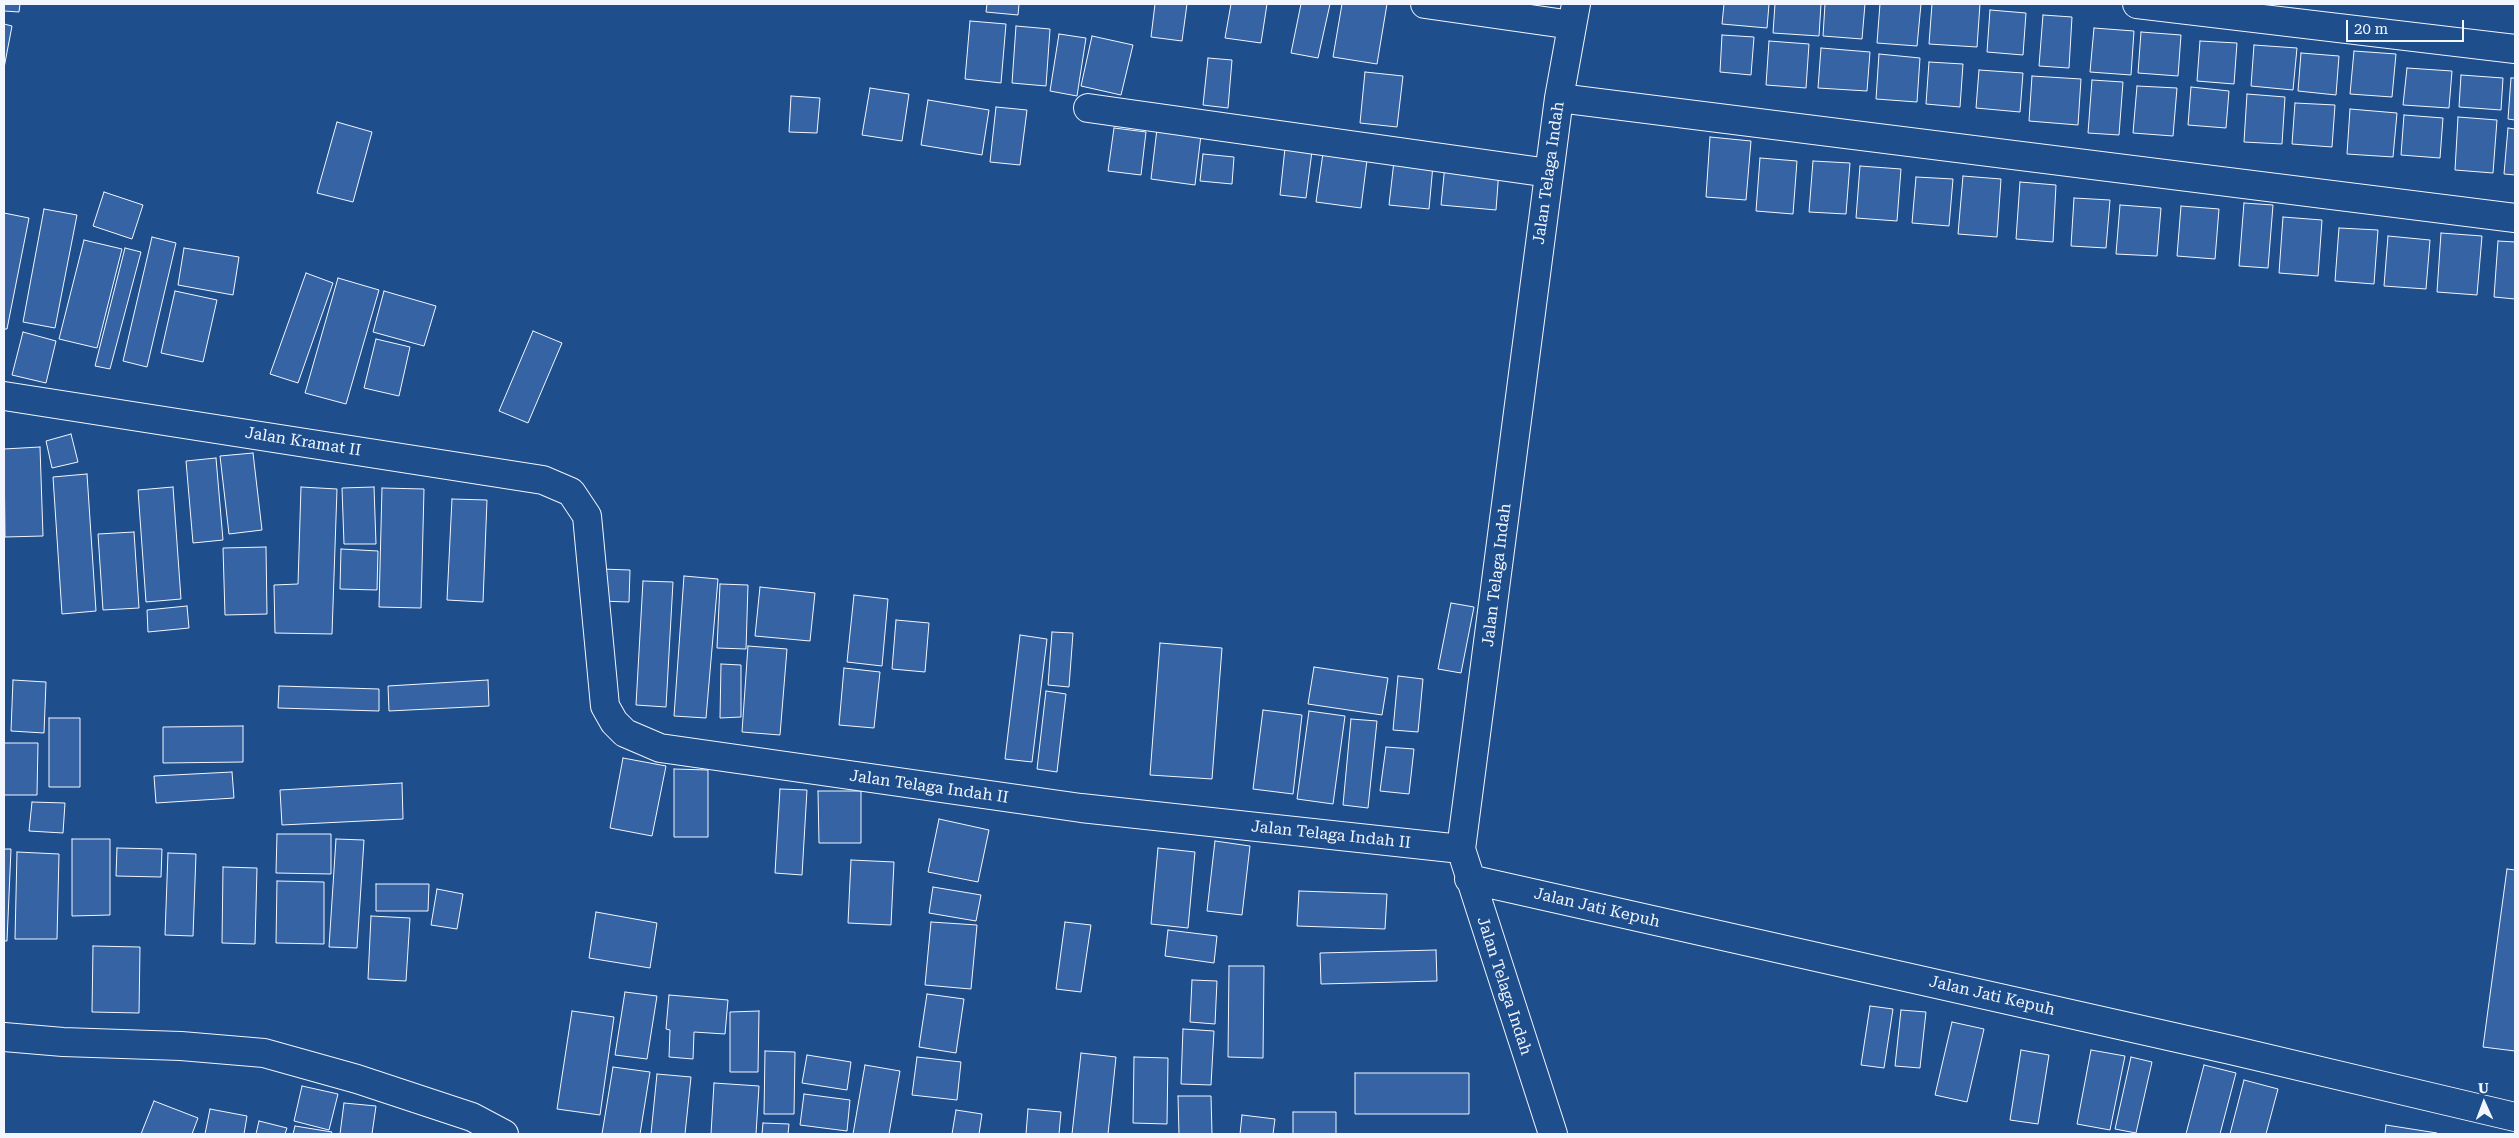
<!DOCTYPE html>
<html>
<head>
<meta charset="utf-8">
<style>
  body { margin:0 }
  #map { position:relative; width:2519px; height:1138px; overflow:hidden; background:#1f4e8c; font-family:"Roboto Serif",serif }
  canvas { display:block }
  .frame { position:absolute; inset:0; border:5px solid #f2f6ff; pointer-events:none }
  .north { position:absolute; left:2459px; top:1078px; width:50px; height:50px; -webkit-text-stroke:4px #1f4e8c; paint-order:stroke; rotate:358deg; font-size:14px; font-weight:700; line-height:20px; text-align:center; color:#f2f6ff }
  .north::after { content:''; display:block; margin:auto; width:18px; height:22px; background:#f2f6ff; clip-path:polygon(50% 0,100% 100%,50% 72%,0 100%) }
  .scale { position:absolute; left:2346px; top:20px; width:118px; height:22px; box-sizing:border-box; border:2px solid #f2f6ff; border-top:0; padding-left:6px; font-size:15px; line-height:18px; white-space:nowrap; color:#f2f6ff; -webkit-text-stroke:4px #1f4e8c; paint-order:stroke }
</style>
</head>
<body>
<div id="map">
<canvas width="2519" height="1138"></canvas>
<div class="frame"></div>
<div class="north">U</div>
<div class="scale">20 m</div>
</div>
<script>
const ctx = document.querySelector('canvas').getContext('2d');
ctx.lineJoin = 'round';
function fill(path, color) {
  ctx.fillStyle = color;
  ctx.fill(path, 'evenodd');
}
function toPath(rows) {
  const path = new Path2D();
  for (const r of rows) {
    path.moveTo(r[0], r[1]);
    for (let i = 2; i < r.length; i += 2) path.lineTo(r[i], r[i + 1]);
  }
  return path;
}
function strokePath(path, color, width, dash) {
  ctx.strokeStyle = color;
  ctx.lineWidth = width;
  ctx.lineCap = dash ? 'butt' : 'round';
  ctx.setLineDash(dash || []);
  ctx.stroke(path);
}
function label(font, color, halo, rows, align = 'center') {
  ctx.font = font + ' "Roboto Serif",serif';
  ctx.lineWidth = 4;
  ctx.setLineDash([]);
  ctx.textBaseline = 'middle';
  ctx.strokeStyle = halo;
  ctx.fillStyle = color;
  for (const [text, x, y, turn = 0] of rows) {
    ctx.save();
    ctx.translate(x, y);
    ctx.rotate((+turn || 0) * Math.PI / 180);
    ctx.textAlign = isNaN(turn) ? turn : align;
    if (halo) ctx.strokeText(text, 0, 0);
    ctx.fillText(text, 0, 0);
    ctx.restore();
  }
}
const building = toPath([
  [4,4,20,4,19,12,4,11,4,4],
  [987,4,1019,4,1018,15,986,12,987,4],
  [1155,4,1187,4,1182,41,1151,37,1155,4],
  [1231,4,1267,4,1261,43,1225,38,1231,4],
  [1301,4,1330,4,1318,58,1291,53,1301,4],
  [1342,4,1387,4,1377,64,1333,57,1342,4],
  [1724,4,1769,4,1767,28,1722,24,1724,4],
  [1775,4,1821,4,1819,36,1773,33,1775,4],
  [1825,4,1865,4,1862,39,1823,36,1825,4],
  [1880,4,1921,4,1917,46,1877,43,1880,4],
  [1932,4,1980,4,1977,47,1929,44,1932,4],
  [1990,10,2026,13,2023,55,1987,52,1990,10],
  [2043,15,2072,17,2069,68,2039,66,2043,15],
  [970,21,1006,24,1001,83,965,79,970,21],
  [4,24,12,26,4,68,4,24],
  [1016,26,1050,29,1046,86,1012,83,1016,26],
  [2094,28,2134,31,2131,75,2090,72,2094,28],
  [2141,32,2181,35,2178,76,2138,73,2141,32],
  [1059,34,1086,38,1077,96,1050,91,1059,34],
  [1722,35,1754,37,1751,75,1720,72,1722,35],
  [1092,36,1133,45,1121,95,1081,86,1092,36],
  [1769,41,1809,44,1806,88,1766,85,1769,41],
  [2200,41,2237,43,2234,84,2197,81,2200,41],
  [2254,45,2297,48,2293,90,2251,86,2254,45],
  [1821,48,1870,52,1867,91,1818,88,1821,48],
  [2354,51,2396,54,2392,97,2350,94,2354,51],
  [2301,53,2339,56,2336,95,2298,91,2301,53],
  [1879,54,1920,58,1917,102,1876,99,1879,54],
  [1208,58,1232,60,1228,108,1203,105,1208,58],
  [1929,62,1963,64,1960,107,1926,104,1929,62],
  [2407,68,2452,71,2449,108,2403,105,2407,68],
  [1979,70,2023,73,2020,112,1976,108,1979,70],
  [1365,72,1403,76,1397,127,1360,123,1365,72],
  [2461,75,2503,78,2501,110,2459,107,2461,75],
  [2032,76,2081,79,2078,125,2029,121,2032,76],
  [2511,78,2515,78,2515,120,2508,119,2511,78],
  [2092,80,2123,82,2119,135,2088,133,2092,80],
  [2137,86,2177,88,2173,136,2133,133,2137,86],
  [2191,87,2229,91,2226,128,2188,125,2191,87],
  [870,88,909,94,902,141,862,135,870,88],
  [2247,94,2285,97,2282,144,2244,142,2247,94],
  [791,96,820,98,817,133,789,132,791,96],
  [928,100,989,110,982,155,921,145,928,100],
  [2295,103,2335,105,2332,147,2292,144,2295,103],
  [996,107,1027,110,1020,165,990,162,996,107],
  [2350,109,2397,113,2393,157,2347,154,2350,109],
  [2404,115,2443,118,2440,158,2401,155,2404,115],
  [2458,117,2497,120,2493,173,2455,170,2458,117],
  [337,122,372,132,353,202,317,193,337,122],
  [1114,128,1146,132,1141,175,1108,171,1114,128],
  [2508,128,2515,129,2515,175,2504,174,2508,128],
  [1157,129,1201,135,1195,185,1151,179,1157,129],
  [1710,137,1751,141,1746,200,1706,197,1710,137],
  [1285,148,1312,151,1306,198,1280,195,1285,148],
  [1323,153,1367,160,1361,208,1316,202,1323,153],
  [1203,154,1234,157,1232,184,1200,181,1203,154],
  [1760,158,1797,161,1793,214,1756,211,1760,158],
  [1394,161,1433,165,1429,209,1389,205,1394,161],
  [1813,161,1850,163,1846,214,1809,212,1813,161],
  [1445,165,1499,170,1496,210,1441,205,1445,165],
  [1860,166,1901,169,1897,221,1856,218,1860,166],
  [1963,176,2001,179,1997,237,1958,234,1963,176],
  [1916,177,1953,179,1949,226,1912,223,1916,177],
  [2020,182,2056,185,2053,242,2016,239,2020,182],
  [104,192,143,205,132,239,93,226,104,192],
  [2074,198,2110,200,2106,248,2071,246,2074,198],
  [2244,203,2273,205,2268,268,2239,266,2244,203],
  [2120,205,2161,208,2157,256,2116,254,2120,205],
  [2181,206,2219,209,2215,259,2177,256,2181,206],
  [44,209,77,215,55,328,23,322,44,209],
  [4,213,29,218,7,329,4,329,4,213],
  [2283,217,2322,220,2318,276,2279,273,2283,217],
  [2339,228,2378,230,2374,284,2335,281,2339,228],
  [2441,233,2482,236,2477,295,2437,292,2441,233],
  [2388,236,2430,240,2426,289,2384,286,2388,236],
  [152,237,176,243,147,367,123,361,152,237],
  [84,240,122,249,97,348,59,339,84,240],
  [2498,241,2515,242,2515,299,2494,297,2498,241],
  [125,248,141,252,110,369,95,366,125,248],
  [184,248,239,257,233,295,178,285,184,248],
  [306,273,333,283,298,383,270,374,306,273],
  [338,278,379,290,346,404,305,393,338,278],
  [175,291,217,300,203,362,161,353,175,291],
  [384,291,436,306,424,346,373,332,384,291],
  [533,331,562,343,528,423,499,411,533,331],
  [23,332,56,341,46,383,12,375,23,332],
  [376,339,410,347,399,396,364,388,376,339],
  [71,434,78,462,52,468,46,441,71,434],
  [40,447,43,536,5,537,4,449,40,447],
  [253,453,262,530,229,534,220,456,253,453],
  [216,458,223,540,193,543,186,461,216,458],
  [87,474,96,611,62,614,53,477,87,474],
  [173,487,181,599,146,602,138,490,173,487],
  [301,487,337,489,332,634,275,633,274,585,298,584,301,487],
  [374,487,376,544,344,544,342,488,374,487],
  [382,488,424,489,421,608,379,607,382,488],
  [452,499,487,500,483,602,447,600,452,499],
  [134,532,139,608,103,610,98,534,134,532],
  [266,547,267,614,225,615,223,548,266,547],
  [341,549,378,551,377,590,340,589,341,549],
  [601,569,630,570,629,602,600,601,601,569],
  [684,576,718,579,706,718,674,716,684,576],
  [643,581,673,582,666,707,636,705,643,581],
  [720,584,748,585,746,649,717,648,720,584],
  [760,587,815,593,810,641,755,636,760,587],
  [854,595,888,599,882,666,847,662,854,595],
  [1451,603,1474,607,1461,673,1438,669,1451,603],
  [187,606,189,628,148,632,147,610,187,606],
  [896,620,929,623,925,672,892,669,896,620],
  [1052,632,1073,633,1069,687,1048,685,1052,632],
  [1020,635,1047,639,1032,762,1005,759,1020,635],
  [1160,643,1222,648,1212,779,1150,775,1160,643],
  [748,646,787,649,780,735,742,732,748,646],
  [721,664,741,665,741,717,720,718,721,664],
  [1314,667,1388,678,1382,715,1308,704,1314,667],
  [844,668,880,672,874,728,839,725,844,668],
  [1398,676,1423,679,1418,732,1393,730,1398,676],
  [13,680,46,682,44,733,11,731,13,680],
  [488,680,489,706,389,711,388,686,488,680],
  [279,686,379,689,379,711,278,708,279,686],
  [1046,691,1066,694,1057,772,1037,769,1046,691],
  [1263,710,1302,715,1293,794,1253,789,1263,710],
  [1309,711,1345,716,1333,804,1297,799,1309,711],
  [49,718,80,718,80,787,49,787,49,718],
  [1351,719,1377,721,1368,808,1343,805,1351,719],
  [243,726,243,762,163,763,163,727,243,726],
  [4,743,38,743,37,795,4,795,4,743],
  [1386,747,1414,749,1409,794,1380,791,1386,747],
  [623,758,666,766,652,836,610,828,623,758],
  [674,769,708,770,708,837,674,837,674,769],
  [232,772,234,798,156,803,154,776,232,772],
  [402,783,403,819,282,825,280,790,402,783],
  [780,789,807,790,802,875,775,873,780,789],
  [818,791,861,791,861,843,819,843,818,791],
  [32,802,65,803,63,833,29,831,32,802],
  [939,819,989,830,978,882,928,872,939,819],
  [277,834,331,834,331,874,276,873,277,834],
  [72,839,110,839,110,915,72,916,72,839],
  [336,839,364,840,357,948,329,947,336,839],
  [1215,841,1250,846,1242,915,1207,911,1215,841],
  [117,848,162,849,161,877,116,876,117,848],
  [1158,848,1195,852,1188,928,1151,924,1158,848],
  [4,849,11,849,7,941,4,941,4,849],
  [17,852,59,854,57,939,15,939,17,852],
  [168,853,196,854,193,936,165,935,168,853],
  [851,860,894,862,891,925,848,923,851,860],
  [223,867,257,868,255,944,222,943,223,867],
  [2507,869,2515,870,2515,1051,2483,1047,2507,869],
  [277,881,324,882,324,944,276,943,277,881],
  [376,884,429,884,428,911,376,911,376,884],
  [933,887,981,895,976,921,929,913,933,887],
  [437,889,463,894,457,929,431,925,437,889],
  [1299,891,1387,894,1385,929,1297,926,1299,891],
  [596,912,657,923,650,968,589,958,596,912],
  [371,916,410,918,406,981,368,979,371,916],
  [931,922,977,925,971,989,925,985,931,922],
  [1065,922,1091,925,1081,992,1056,989,1065,922],
  [1168,930,1217,936,1214,963,1165,956,1168,930],
  [93,946,140,947,139,1013,92,1012,93,946],
  [1436,950,1437,981,1321,984,1320,953,1436,950],
  [1229,966,1264,966,1263,1058,1228,1057,1229,966],
  [1192,980,1217,981,1215,1024,1190,1022,1192,980],
  [625,992,657,996,647,1059,615,1055,625,992],
  [927,994,964,999,956,1053,919,1047,927,994],
  [669,995,728,1000,725,1034,694,1032,693,1059,669,1057,670,1030,666,1029,669,995],
  [1870,1006,1893,1009,1884,1068,1861,1065,1870,1006],
  [1901,1010,1926,1012,1920,1068,1895,1066,1901,1010],
  [572,1011,614,1017,600,1115,557,1109,572,1011],
  [759,1011,758,1072,730,1072,730,1012,759,1011],
  [1952,1022,1984,1029,1967,1102,1935,1095,1952,1022],
  [1183,1029,1214,1031,1211,1085,1181,1084,1183,1029],
  [2021,1050,2049,1055,2038,1124,2010,1120,2021,1050],
  [2091,1050,2125,1056,2110,1130,2077,1124,2091,1050],
  [765,1051,795,1052,794,1114,764,1114,765,1051],
  [1081,1053,1116,1057,1108,1134,1072,1134,1081,1053],
  [807,1055,851,1062,847,1090,802,1083,807,1055],
  [917,1057,961,1062,957,1100,912,1095,917,1057],
  [1134,1057,1168,1058,1167,1124,1133,1123,1134,1057],
  [2131,1057,2152,1062,2136,1133,2115,1129,2131,1057],
  [865,1065,900,1071,889,1134,853,1134,865,1065],
  [2204,1065,2236,1073,2220,1134,2186,1134,2204,1065],
  [613,1067,650,1072,640,1134,602,1134,613,1067],
  [1355,1073,1469,1073,1469,1114,1355,1114,1355,1073],
  [657,1074,691,1077,685,1134,651,1134,657,1074],
  [2244,1080,2278,1089,2266,1134,2230,1134,2244,1080],
  [714,1083,759,1086,756,1134,711,1134,714,1083],
  [302,1086,338,1094,329,1130,294,1121,302,1086],
  [804,1094,850,1100,847,1131,800,1125,804,1094],
  [1178,1096,1211,1096,1212,1134,1179,1134,1178,1096],
  [154,1101,198,1118,192,1134,141,1134,154,1101],
  [344,1103,376,1106,372,1134,340,1134,344,1103],
  [210,1109,247,1116,244,1134,205,1134,210,1109],
  [1028,1109,1061,1112,1059,1134,1026,1134,1028,1109],
  [956,1110,982,1114,979,1134,952,1134,956,1110],
  [1293,1112,1336,1112,1336,1134,1293,1134,1293,1112],
  [1242,1115,1275,1119,1273,1134,1240,1134,1242,1115],
  [259,1121,287,1128,285,1134,256,1134,259,1121],
  [763,1123,789,1124,788,1134,762,1134,763,1123],
  [2386,1125,2437,1133,2437,1134,2385,1134,2386,1125],
  [295,1126,332,1132,331,1134,293,1134,295,1126]
]);
fill(building, '#3563a3');
strokePath(building, '#f2f6ff', 1);
const minor = toPath([
  [1425,4,1572,25],
  [2137,4,2515,49],
  [1559,98,2515,218],
  [1088,108,1549,173],
  [4,396,543,480,571,492,587,516,605,706,614,722,625,733,660,748,1081,808,1461,849],
  [1469,879,2231,1050,2515,1117],
  [4,1037,63,1042,181,1046,264,1053,357,1079,472,1117,504,1134],
  [1553,1134,1461,849,1559,98,1576,4]
]);
strokePath(minor, '#f2f6ff', 30);
strokePath(minor, '#1f4e8c', 28);
label('16px', '#f2f6ff', '#1f4e8c', [
  ["Jalan Telaga Indah",1549,173,-82],
  ["Jalan Kramat II",303,442,9],
  ["Jalan Telaga Indah",1497,575,-83],
  ["Jalan Telaga Indah II",929,787,8],
  ["Jalan Telaga Indah II",1331,835,6],
  ["Jalan Jati Kepuh",1597,908,13],
  ["Jalan Telaga Indah",1504,986,72],
  ["Jalan Jati Kepuh",1992,996,13]
]);
</script>
</body>
</html>
